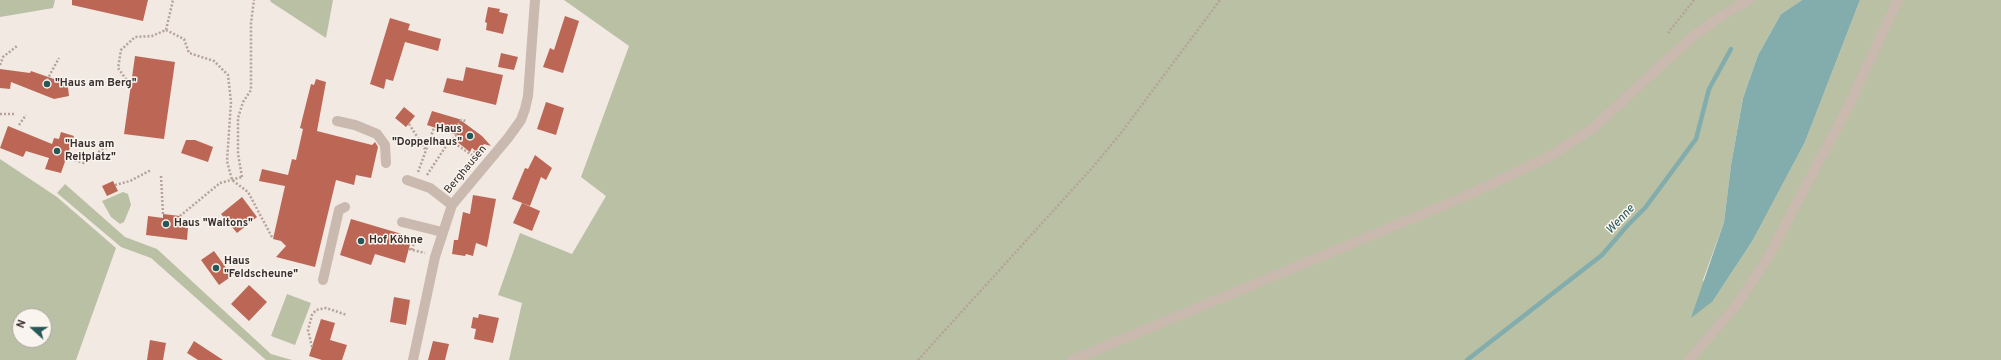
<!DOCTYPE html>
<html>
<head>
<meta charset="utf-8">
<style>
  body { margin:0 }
  #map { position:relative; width:2001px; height:360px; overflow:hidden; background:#f2e9e2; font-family:Overpass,sans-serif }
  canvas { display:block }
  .north { position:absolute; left:12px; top:308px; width:40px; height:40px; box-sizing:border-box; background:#faf4ef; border:1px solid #ada5a1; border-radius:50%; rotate:291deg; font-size:11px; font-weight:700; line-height:16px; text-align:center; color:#392f2c }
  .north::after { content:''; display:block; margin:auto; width:14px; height:18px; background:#255857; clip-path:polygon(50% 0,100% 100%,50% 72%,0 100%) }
</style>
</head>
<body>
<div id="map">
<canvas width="2001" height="360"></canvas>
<div class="north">N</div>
</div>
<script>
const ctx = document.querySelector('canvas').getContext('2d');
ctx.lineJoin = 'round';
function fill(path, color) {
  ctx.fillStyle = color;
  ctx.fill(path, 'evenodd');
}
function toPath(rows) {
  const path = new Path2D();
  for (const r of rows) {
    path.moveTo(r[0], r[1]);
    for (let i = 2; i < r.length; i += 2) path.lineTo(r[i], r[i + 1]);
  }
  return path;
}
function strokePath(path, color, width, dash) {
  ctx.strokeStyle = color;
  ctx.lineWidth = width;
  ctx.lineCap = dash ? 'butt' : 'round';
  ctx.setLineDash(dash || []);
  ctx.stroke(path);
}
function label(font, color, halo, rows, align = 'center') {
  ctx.font = font + ' Overpass,sans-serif';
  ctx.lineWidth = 3;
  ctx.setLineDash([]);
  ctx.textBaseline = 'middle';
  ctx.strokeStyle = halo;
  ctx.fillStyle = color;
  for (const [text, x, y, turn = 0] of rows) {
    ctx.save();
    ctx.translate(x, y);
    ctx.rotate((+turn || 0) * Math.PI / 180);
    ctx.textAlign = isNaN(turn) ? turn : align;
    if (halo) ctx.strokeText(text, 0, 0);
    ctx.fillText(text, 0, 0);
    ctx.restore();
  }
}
fill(toPath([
  [0,0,55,0,53,8,0,17],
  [270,0,333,0,326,38,271,2],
  [564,0,1802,0,1781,14,1758,55,1743,98,1731,165,1724,222,1703,280,1713,301,1753,240,1805,142,1860,0,2001,0,2001,360,509,360,522,303,498,295,520,233,572,254,606,196,581,177,629,46],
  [0,159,57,197,116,248,76,360,0,360],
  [20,316,44,316,44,340,20,340],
  [65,184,125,237,157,249,271,354,292,360,266,360,151,258,121,247,57,193],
  [123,192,128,194,131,205,124,222,120,224,111,217,102,201],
  [287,294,311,303,295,345,271,336]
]), '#b9c0a3');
fill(toPath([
  [1802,0,1860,0,1805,142,1753,240,1713,301,1691,318,1724,222,1731,165,1743,98,1758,55,1781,14]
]), '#83adac');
strokePath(toPath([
  [1467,360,1602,255,1627,226,1645,208,1696,139,1709,89,1731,49]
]), '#83adac', 4.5);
fill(toPath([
  [72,0,148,0,143,21,72,5],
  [488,7,500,9,499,12,508,14,503,34,486,30,487,23,485,22],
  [565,16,579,21,563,73,543,67,550,48,554,50],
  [390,18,410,24,408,30,441,39,438,51,405,42,393,81,386,79,384,89,370,84],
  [501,53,518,57,514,70,498,67],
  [135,56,175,62,164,139,124,134],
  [466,67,503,75,496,105,443,92,447,78,463,81],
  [0,69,30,73,31,71,54,79,67,78,69,96,54,99,11,82,10,89,0,88],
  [316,79,326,82,317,131,372,145,375,142,378,147,371,178,356,175,354,185,336,180,315,267,276,257,286,246,281,241,273,239,285,186,259,181,262,169,288,175,292,159,296,160,303,129,300,128,311,84,314,85],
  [546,102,564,108,556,135,537,129],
  [404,107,415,116,406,127,395,118],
  [432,111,459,119,482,136,491,146,484,144,477,152,472,148,470,152,456,141,460,136,427,125],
  [8,126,52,144,54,138,59,139,61,132,74,136,61,173,45,169,49,158,26,151,23,157,0,148],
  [186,140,195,140,213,147,208,162,181,153],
  [535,155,552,168,546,180,541,177,530,206,512,199,525,168,528,169],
  [113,181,118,191,107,196,102,186],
  [473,195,496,199,487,247,476,243,473,256,466,254,465,256,452,254,454,240,458,240,463,212,470,214],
  [242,197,257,217,237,233,221,214],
  [522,203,540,211,532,231,513,223],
  [163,214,180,216,180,220,186,221,185,228,188,228,187,240,146,235,148,216,163,218],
  [351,219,412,237,405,263,375,254,371,265,340,255],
  [214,251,232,276,219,285,201,260],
  [249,285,267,302,249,321,231,304],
  [394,297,410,300,406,325,390,322],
  [479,314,499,318,493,343,474,339,476,329,471,328,473,317,478,318],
  [321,319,335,323,330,340,347,345,342,360,322,360,309,356],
  [150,340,166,343,163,360,147,360],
  [194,341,223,360,198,360,187,353],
  [433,341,449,344,445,360,428,360]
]), '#bc6756');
strokePath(toPath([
  [166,30,184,39,189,53,214,61,228,75,231,102,227,161,232,180,248,192,273,239],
  [1668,33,1694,0],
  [0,65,3,57,17,46],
  [47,80,59,58],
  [131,86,118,68,121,50,135,37,152,36,166,30,173,0],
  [0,114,15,114],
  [409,124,425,149],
  [19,125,26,115],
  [456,136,456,127,461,120,467,121],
  [451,141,472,155,476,150],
  [67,158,84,163,89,161,101,150,112,146],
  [418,172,434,128],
  [427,175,446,146,458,134],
  [161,176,163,214],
  [242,177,238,154,238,118,243,102,251,90,251,23,254,0],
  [115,185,130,181,151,170],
  [180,216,220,183],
  [409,249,425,253],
  [412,250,416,236],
  [312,347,308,330,312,315,316,310,326,308,347,315],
  [918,360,1092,168,1121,133,1220,0]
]), '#b5a399', 2.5, [2, 2]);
strokePath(toPath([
  [337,121,355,125,377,134,385,145,386,163],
  [407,180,430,188,452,205],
  [402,222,442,232],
  [323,280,339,210,345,207],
  [413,360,435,257,452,205,508,138,521,120,525,109,528,96,535,0],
  [1072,360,1461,198,1547,158,1592,129,1692,37,1723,15,1749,0],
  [1689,360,1736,306,1767,259,1848,107,1898,0]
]), '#cab9af', 10);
strokePath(toPath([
  [220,183,242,177]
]), '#b5a399', 2.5, [2, 2]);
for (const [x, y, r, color] of [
  [47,84,4,"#255857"],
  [470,136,4,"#255857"],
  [57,151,4,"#255857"],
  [166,224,4,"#255857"],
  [361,241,4,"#255857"],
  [216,268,4,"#255857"]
]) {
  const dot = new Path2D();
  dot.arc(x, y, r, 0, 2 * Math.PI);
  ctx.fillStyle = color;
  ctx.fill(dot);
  strokePath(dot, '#faf4ef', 1.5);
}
label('bold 11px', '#392f2c', '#faf4ef', [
  ["\"Haus am Berg\"",55,84],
  ["Haus",462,130,"right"],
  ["\"Doppelhaus\"",462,143,"right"],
  ["\"Haus am",65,145],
  ["Reitplatz\"",65,158],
  ["Haus \"Waltons\"",174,224],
  ["Hof Köhne",369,241],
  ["Haus",224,262],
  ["\"Feldscheune\"",224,275]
], 'left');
label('11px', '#392f2c', '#faf4ef', [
  ["Berghausen",466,170,-50]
]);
label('italic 12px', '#255857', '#faf4ef', [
  ["Wenne",1621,220,-47]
]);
</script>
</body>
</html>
